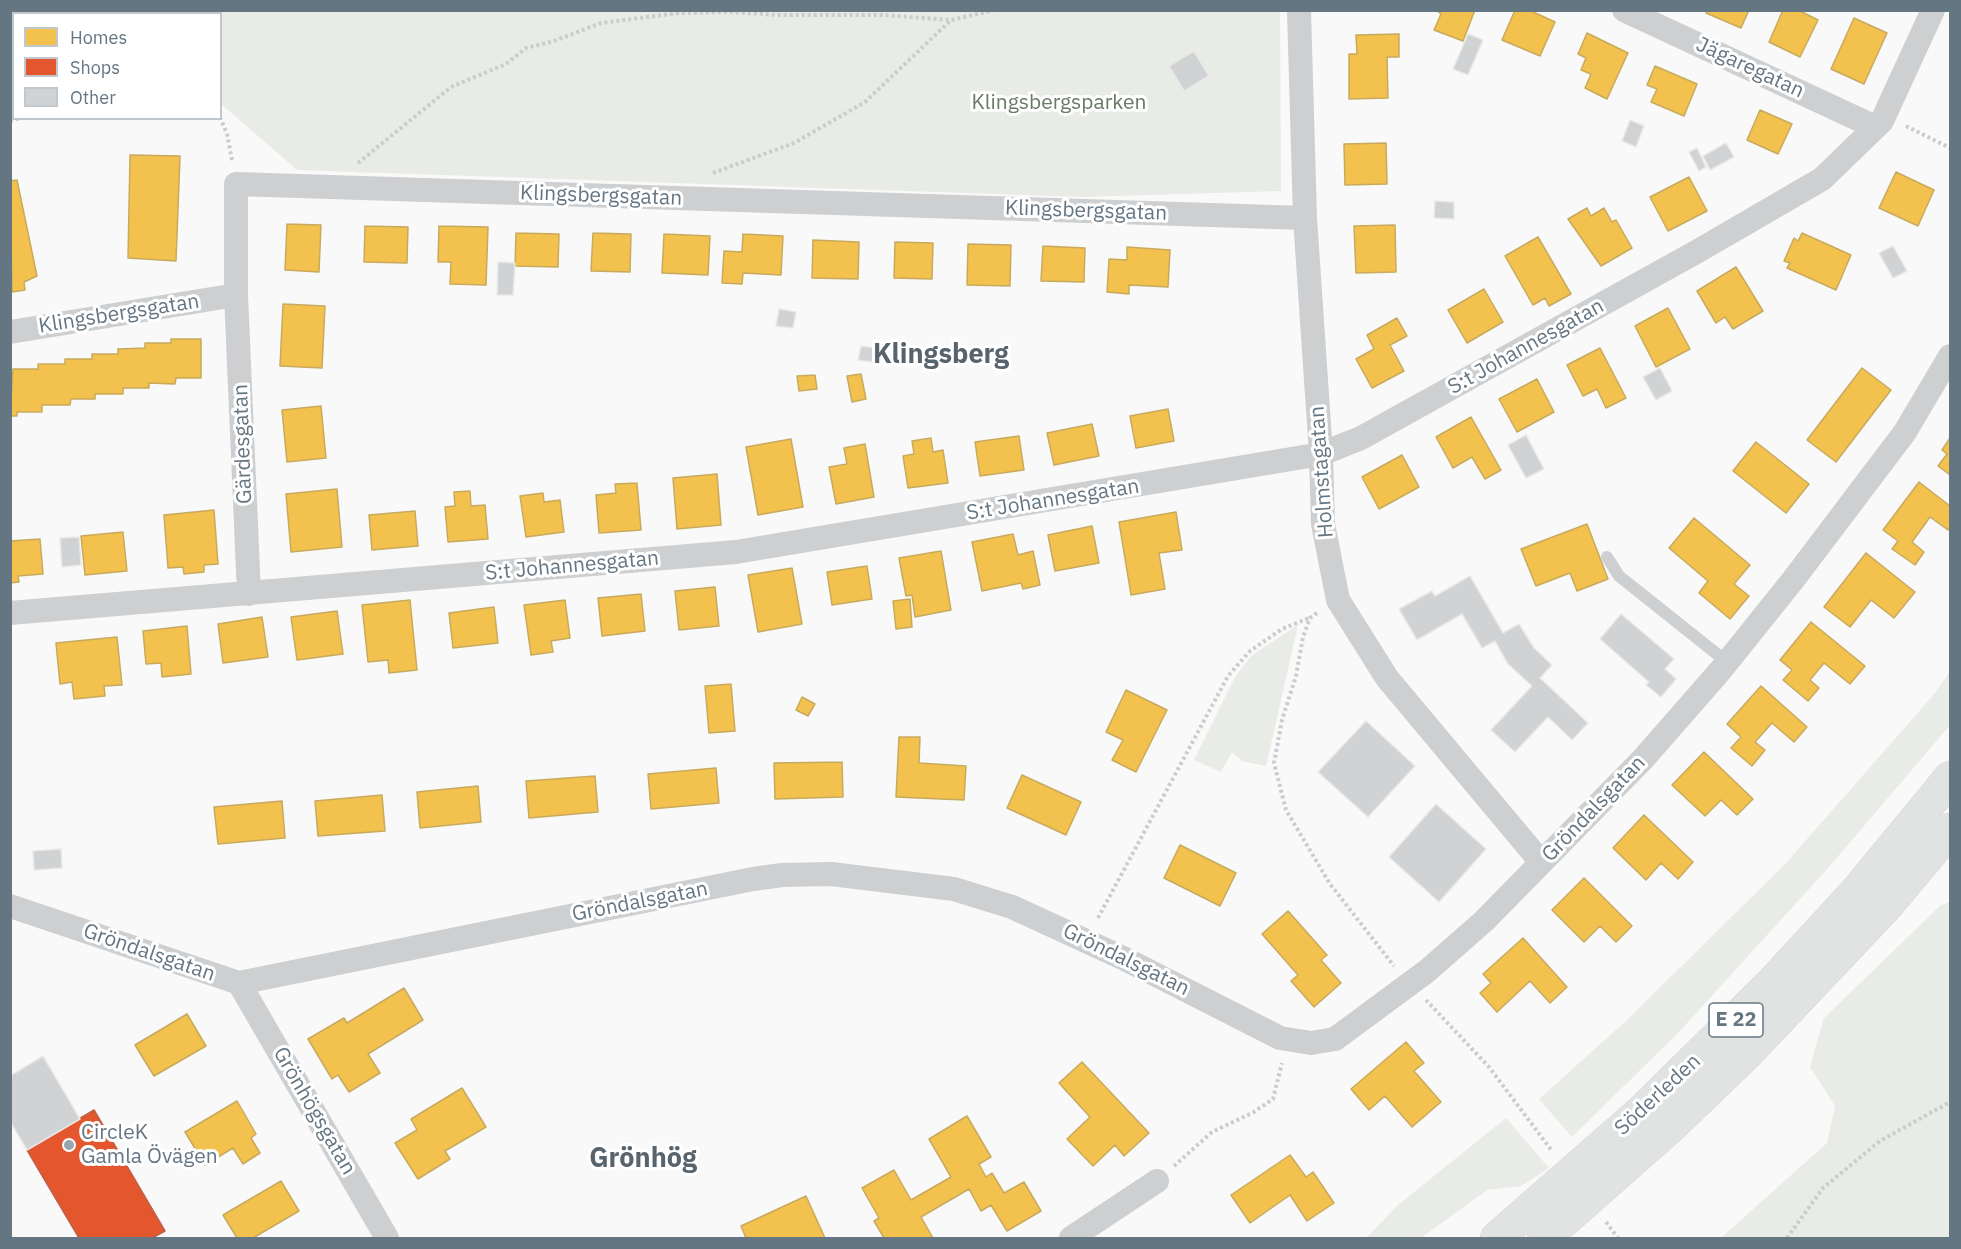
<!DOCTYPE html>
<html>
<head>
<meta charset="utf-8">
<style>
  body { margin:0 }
  #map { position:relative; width:1961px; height:1249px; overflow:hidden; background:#f9f9f9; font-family:"IBM Plex Sans",sans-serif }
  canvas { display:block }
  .frame { position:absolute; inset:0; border:12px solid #657683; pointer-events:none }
  .legend { position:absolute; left:12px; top:12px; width:210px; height:108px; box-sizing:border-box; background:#fff; border:2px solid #c1c8cd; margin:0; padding:8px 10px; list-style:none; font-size:18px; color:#657683 }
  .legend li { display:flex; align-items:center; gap:12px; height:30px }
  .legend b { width:30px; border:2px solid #c1c8cd }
</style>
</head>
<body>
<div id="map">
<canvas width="1961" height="1249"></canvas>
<div class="frame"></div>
<ul class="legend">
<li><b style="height:16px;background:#f2c14e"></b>Homes</li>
<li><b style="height:16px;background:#e4572e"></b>Shops</li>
<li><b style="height:16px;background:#d0d2d3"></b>Other</li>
</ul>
</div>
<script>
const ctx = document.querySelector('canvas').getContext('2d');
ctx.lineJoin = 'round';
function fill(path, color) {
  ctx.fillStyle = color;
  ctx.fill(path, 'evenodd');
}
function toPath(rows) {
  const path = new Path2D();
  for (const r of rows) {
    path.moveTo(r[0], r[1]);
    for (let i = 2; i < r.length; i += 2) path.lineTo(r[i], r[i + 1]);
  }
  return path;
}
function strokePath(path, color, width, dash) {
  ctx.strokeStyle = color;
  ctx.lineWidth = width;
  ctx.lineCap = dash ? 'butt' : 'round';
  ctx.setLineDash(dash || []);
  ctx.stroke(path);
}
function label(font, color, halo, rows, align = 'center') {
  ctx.font = font + ' "IBM Plex Sans",sans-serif';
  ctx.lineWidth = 6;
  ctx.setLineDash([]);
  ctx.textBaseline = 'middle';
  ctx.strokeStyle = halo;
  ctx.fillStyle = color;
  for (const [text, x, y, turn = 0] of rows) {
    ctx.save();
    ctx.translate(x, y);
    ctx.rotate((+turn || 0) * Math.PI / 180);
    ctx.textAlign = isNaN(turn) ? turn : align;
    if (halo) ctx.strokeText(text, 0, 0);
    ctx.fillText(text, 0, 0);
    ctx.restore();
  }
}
fill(toPath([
  [118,11,1280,11,1281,191,1082,197,297,170,221,104,220,14,124,14],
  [1298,625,1266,766,1242,761,1232,752,1221,772,1194,760,1235,677,1252,655],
  [1950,671,1950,725,1829,867,1679,1032,1572,1137,1539,1099,1627,1020,1786,863,1936,692],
  [1950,902,1950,1238,1721,1238,1827,1143,1835,1106,1810,1067,1824,1018,1941,905],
  [1506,1118,1549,1168,1521,1186,1487,1190,1421,1238,1366,1238,1398,1205]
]), '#e8ebe6');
const homes = toPath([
  [1475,10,1463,41,1434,30,1441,14,1436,10,1475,10],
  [1515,10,1529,10,1555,22,1540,56,1502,40,1515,10],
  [1707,10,1749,10,1741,28,1706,13,1707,10],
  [1783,10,1798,10,1818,20,1800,57,1769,42,1783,10],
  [1854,18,1887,33,1864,84,1831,69,1854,18],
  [1587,33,1628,53,1607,99,1585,88,1591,74,1581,70,1586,58,1578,54,1587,33],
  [1399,34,1399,57,1387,57,1388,98,1349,99,1349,54,1357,54,1356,35,1399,34],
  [1655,66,1697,84,1684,116,1651,102,1657,89,1647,85,1655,66],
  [1760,110,1792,124,1778,154,1747,140,1760,110],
  [1386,143,1387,184,1345,185,1344,144,1386,143],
  [130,155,180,156,176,261,128,258,130,155],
  [1896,172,1934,190,1918,226,1879,208,1896,172],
  [1689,177,1707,211,1668,231,1650,197,1689,177],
  [17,180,37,276,24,282,25,290,12,292,10,181,17,180],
  [1587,208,1591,216,1604,208,1612,222,1616,220,1632,248,1601,266,1568,219,1587,208],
  [287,224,321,225,319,272,285,270,287,224],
  [1395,225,1396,272,1356,273,1354,226,1395,225],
  [365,226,408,227,407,263,364,262,365,226],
  [439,226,488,227,486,285,450,284,451,262,438,262,439,226],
  [516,233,559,234,558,267,515,266,516,233],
  [593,233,631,234,630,272,591,271,593,233],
  [1802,233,1851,255,1836,290,1787,268,1790,263,1784,261,1794,238,1798,241,1802,233],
  [664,234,710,236,708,275,662,273,664,234],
  [743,234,783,236,781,275,743,273,742,284,722,283,724,251,742,252,743,234],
  [1538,237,1571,294,1549,306,1545,298,1533,305,1505,256,1538,237],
  [813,240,859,242,858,279,812,278,813,240],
  [895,242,933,243,932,279,894,278,895,242],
  [968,244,1011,245,1010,286,967,285,968,244],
  [1043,246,1085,248,1084,282,1041,281,1043,246],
  [1127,247,1170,250,1168,287,1129,285,1129,294,1107,292,1109,259,1127,260,1127,247],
  [1736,267,1763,311,1733,329,1725,317,1716,323,1697,291,1736,267],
  [1484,289,1503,322,1467,343,1448,310,1484,289],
  [283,304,325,306,322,368,280,366,283,304],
  [1668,308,1690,349,1656,367,1635,326,1668,308],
  [1397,318,1407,336,1390,345,1404,371,1372,388,1356,359,1374,349,1367,335,1397,318],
  [171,339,201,339,201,378,176,378,175,384,149,383,149,388,123,388,123,394,95,394,95,399,71,399,70,405,42,405,42,412,17,412,17,416,10,416,13,369,38,369,38,364,65,364,65,359,92,359,92,354,118,354,118,349,145,348,145,343,171,343,171,339],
  [1600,348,1626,398,1606,408,1597,389,1583,396,1567,365,1600,348],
  [1862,368,1891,390,1836,462,1807,440,1862,368],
  [861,374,866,399,852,402,847,376,861,374],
  [815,375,817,389,799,391,797,376,815,375],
  [1537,379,1554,412,1517,432,1499,399,1537,379],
  [321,406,326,458,287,462,282,410,321,406],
  [1168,409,1174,441,1136,448,1130,416,1168,409],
  [1471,417,1501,470,1485,479,1472,457,1453,468,1436,437,1471,417],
  [1092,424,1099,456,1054,465,1047,433,1092,424],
  [1019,436,1024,470,980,476,975,442,1019,436],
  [931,438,933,452,943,450,948,483,908,488,903,456,914,454,912,441,931,438],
  [1950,438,1950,475,1938,466,1947,454,1942,450,1950,438],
  [791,439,803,507,758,515,746,447,791,439],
  [1756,442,1809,484,1786,513,1733,471,1756,442],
  [865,444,874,497,836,504,829,467,847,464,844,448,865,444],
  [1402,455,1419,487,1379,509,1362,477,1402,455],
  [717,474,721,525,677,529,673,478,717,474],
  [1919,482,1950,506,1950,527,1948,530,1930,517,1912,542,1924,552,1915,565,1892,549,1898,541,1883,530,1919,482],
  [637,483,641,530,599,533,596,495,616,493,615,484,637,483],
  [337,489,342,547,291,552,286,494,337,489],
  [470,491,471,506,485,505,488,539,448,542,445,507,455,506,454,492,470,491],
  [543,493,544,502,560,500,564,532,526,537,520,496,543,493],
  [214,510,218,564,204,565,204,572,184,574,183,567,168,568,164,515,214,510],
  [415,511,418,546,372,550,369,515,415,511],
  [1176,512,1182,550,1159,553,1165,589,1131,595,1119,522,1176,512],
  [1694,518,1750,565,1734,584,1749,596,1730,619,1699,593,1708,581,1669,548,1694,518],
  [1587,524,1608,579,1577,591,1570,573,1536,586,1521,549,1587,524],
  [1092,526,1099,563,1055,571,1048,535,1092,526],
  [123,532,127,571,85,575,81,536,123,532],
  [1013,534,1018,555,1033,551,1040,585,1023,589,1021,583,982,591,972,542,1013,534],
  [40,539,43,574,18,576,19,582,10,583,10,541,40,539],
  [941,551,951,610,915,617,912,595,906,596,899,558,941,551],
  [1866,553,1915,592,1894,618,1871,600,1850,627,1824,607,1866,553],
  [867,566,872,599,832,605,827,572,867,566],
  [792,568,802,624,758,632,748,575,792,568],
  [715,587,719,626,679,630,675,591,715,587],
  [641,594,645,631,602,636,598,598,641,594],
  [910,599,912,627,896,629,893,601,910,599],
  [410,600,417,670,389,673,388,660,368,662,362,605,410,600],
  [565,600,570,638,551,641,553,652,531,655,524,605,565,600],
  [494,607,498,643,453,648,449,613,494,607],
  [337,611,343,654,297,660,291,617,337,611],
  [262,617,268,657,223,663,218,624,262,617],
  [1811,622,1865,666,1850,684,1824,663,1810,680,1819,688,1808,701,1783,680,1792,670,1780,660,1811,622],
  [187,626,191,674,162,677,161,663,146,664,143,631,187,626],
  [117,637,122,685,104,686,105,696,74,699,72,682,60,684,56,643,117,637],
  [731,684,735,731,709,733,705,686,731,684],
  [1761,686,1807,727,1794,742,1772,723,1755,742,1765,750,1752,766,1731,748,1741,737,1727,724,1761,686],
  [1126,690,1167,710,1136,772,1112,760,1123,740,1106,732,1126,690],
  [802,697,815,704,808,716,796,710,802,697],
  [899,737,920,737,919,763,966,766,964,800,896,797,899,737],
  [1704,752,1753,799,1737,815,1721,800,1705,816,1672,785,1704,752],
  [842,762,843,797,775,799,774,763,842,762],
  [716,768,719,803,651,809,648,774,716,768],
  [1022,775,1081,802,1066,835,1007,808,1022,775],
  [595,776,598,812,529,818,526,781,595,776],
  [478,786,481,822,420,828,417,792,478,786],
  [382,795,385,831,318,836,315,801,382,795],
  [282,801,285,838,218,844,214,807,282,801],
  [1644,815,1693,862,1678,879,1661,863,1646,880,1613,848,1644,815],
  [1180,845,1236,873,1220,906,1164,878,1180,845],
  [1584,878,1632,926,1616,942,1600,926,1584,942,1552,910,1584,878],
  [1288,911,1327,955,1321,960,1341,983,1314,1007,1291,981,1298,975,1262,934,1288,911],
  [1523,938,1567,987,1550,1003,1530,981,1497,1012,1480,993,1491,983,1483,974,1523,938],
  [404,988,423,1020,368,1054,380,1073,349,1092,338,1075,332,1079,308,1039,344,1018,347,1023,404,988],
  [187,1014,206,1046,154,1076,135,1045,187,1014],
  [1406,1042,1424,1063,1414,1071,1441,1102,1412,1127,1385,1096,1369,1110,1351,1089,1406,1042],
  [1082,1062,1149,1133,1124,1156,1115,1145,1093,1166,1067,1139,1090,1117,1059,1083,1082,1062],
  [462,1088,486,1127,445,1151,450,1159,418,1179,395,1143,417,1130,411,1119,462,1088],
  [237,1101,256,1134,251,1138,260,1153,243,1164,233,1148,205,1165,185,1132,237,1101],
  [967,1116,991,1157,979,1164,986,1177,992,1173,1004,1193,1024,1182,1041,1211,1007,1231,991,1205,981,1211,969,1189,921,1217,933,1238,884,1238,874,1221,879,1218,862,1188,894,1170,911,1200,951,1177,929,1139,967,1116],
  [1290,1155,1306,1177,1313,1172,1334,1203,1307,1221,1290,1195,1250,1223,1231,1195,1290,1155],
  [281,1181,299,1211,253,1238,237,1238,223,1215,281,1181],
  [806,1196,825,1238,746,1238,741,1226,806,1196]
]);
fill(homes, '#f2c14e');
strokePath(homes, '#c8aa5e', 1.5);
const shops = toPath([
  [94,1110,165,1231,152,1238,79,1238,27,1150,94,1110]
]);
fill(shops, '#e4572e');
strokePath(shops, '#be6048', 1.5);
const building = toPath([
  [1468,34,1483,40,1468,75,1453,69,1468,34],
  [14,43,14,105,10,106,10,44,14,43],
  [1194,51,1209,76,1184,91,1169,66,1194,51],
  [1630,120,1644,126,1636,147,1622,141,1630,120],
  [1726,143,1734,157,1710,170,1703,156,1726,143],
  [1697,148,1706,167,1699,171,1689,152,1697,148],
  [1435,201,1454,202,1454,219,1434,218,1435,201],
  [1893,246,1907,271,1893,278,1879,253,1893,246],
  [498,262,515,263,513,295,497,295,498,262],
  [779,309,796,312,793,328,776,326,779,309],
  [861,346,875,348,872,362,858,360,861,346],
  [1660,368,1672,391,1656,400,1643,377,1660,368],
  [1526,435,1544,469,1526,478,1508,445,1526,435],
  [79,537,81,565,62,567,60,538,79,537],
  [1470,576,1503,633,1519,624,1534,648,1552,665,1540,678,1588,723,1572,740,1548,717,1515,752,1491,730,1532,686,1508,664,1495,641,1482,648,1462,614,1417,640,1399,609,1432,591,1435,596,1470,576],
  [1621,614,1674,659,1665,669,1676,679,1661,697,1646,685,1649,682,1600,639,1621,614],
  [1366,721,1415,766,1368,817,1318,772,1366,721],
  [1436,804,1486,849,1439,902,1389,857,1436,804],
  [61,849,62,868,34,870,33,851,61,849],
  [43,1056,80,1119,27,1150,10,1121,10,1076,43,1056]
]);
fill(building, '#d0d2d3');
strokePath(building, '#e8e8e8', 1.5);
const trunk = toPath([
  [1497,1238,1640,1113,1774,981,1857,891,1950,778],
  [1544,1238,1670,1127,1746,1054,1887,905,1950,830]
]);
strokePath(trunk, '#d5d6d6', 34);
strokePath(toPath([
  [91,10,96,14],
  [147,14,147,10],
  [220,117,227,134,232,160],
  [10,121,21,118],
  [1906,126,1950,148],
  [358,163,451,87,506,64,526,48,554,41,601,23,679,13,733,12,777,15,883,15,951,20,995,10],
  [713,173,794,143,865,102,950,21],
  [1317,613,1310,618,1303,637,1296,676,1282,720,1274,763,1286,810,1330,884,1394,966],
  [1098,918,1228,676,1250,651,1282,629,1309,618],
  [1426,1000,1489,1067,1552,1151],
  [1174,1166,1212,1132,1254,1112,1273,1099,1282,1063],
  [1606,1222,1618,1238],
  [1787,1238,1823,1188,1880,1141,1950,1102]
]), '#cbcccd', 4, [3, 3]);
strokePath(toPath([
  [1607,557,1619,576,1727,662]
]), '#cecfd0', 12);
strokePath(toPath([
  [1299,10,1305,218,1321,454,1323,524,1338,600,1387,678,1541,862],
  [1624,10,1875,127],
  [236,295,249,594],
  [10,332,236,295,236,184,1305,218],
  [10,613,736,552,1321,454,1361,438,1698,251,1822,179,1882,121,1933,10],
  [10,906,239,983,753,879,782,875,831,874,954,889,1012,907,1125,959,1280,1038,1311,1043,1335,1039,1427,971,1484,921,1643,759,1720,671,1793,580,1905,432,1950,356],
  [239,983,387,1238],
  [1071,1238,1157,1181]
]), '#cecfd0', 24);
strokePath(trunk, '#e1e2e2', 33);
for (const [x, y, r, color] of [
  [69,1145,6,"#99a4ac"]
]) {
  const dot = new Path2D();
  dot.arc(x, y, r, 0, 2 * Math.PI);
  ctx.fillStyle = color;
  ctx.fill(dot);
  strokePath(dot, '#fff', 2);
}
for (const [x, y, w] of [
  [1736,1020,54]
]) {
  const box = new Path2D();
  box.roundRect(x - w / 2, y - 17, w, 34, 4.5);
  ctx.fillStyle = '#fff';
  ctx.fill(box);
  strokePath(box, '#657683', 1.5);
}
label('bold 20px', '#657683', null, [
  ["E 22",1736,1020]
]);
label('21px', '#657683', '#fff', [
  ["Jägaregatan",1750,68,25],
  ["Klingsbergsgatan",601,196,2],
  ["Klingsbergsgatan",1086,211,2],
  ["Klingsbergsgatan",119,314,-9],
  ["S:t Johannesgatan",1526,347,-29],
  ["Gärdesgatan",243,444,-92],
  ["Holmstagatan",1322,472,-94],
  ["S:t Johannesgatan",1053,500,-9],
  ["S:t Johannesgatan",572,566,-5],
  ["Gröndalsgatan",1594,809,-46],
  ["Gröndalsgatan",640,902,-11],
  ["Gröndalsgatan",149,953,19],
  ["Gröndalsgatan",1126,960,26],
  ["Söderleden",1658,1095,-43],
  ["Grönhögsgatan",314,1111,60]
]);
label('21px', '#687a64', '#fff', [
  ["Klingsbergsparken",1059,103]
]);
label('21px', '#657683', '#fff', [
  ["CircleK",81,1133],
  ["Gamla Övägen",81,1157]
], 'left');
label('bold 27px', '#57646e', '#fff', [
  ["Klingsberg",941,355],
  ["Grönhög",643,1159]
]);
</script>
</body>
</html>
